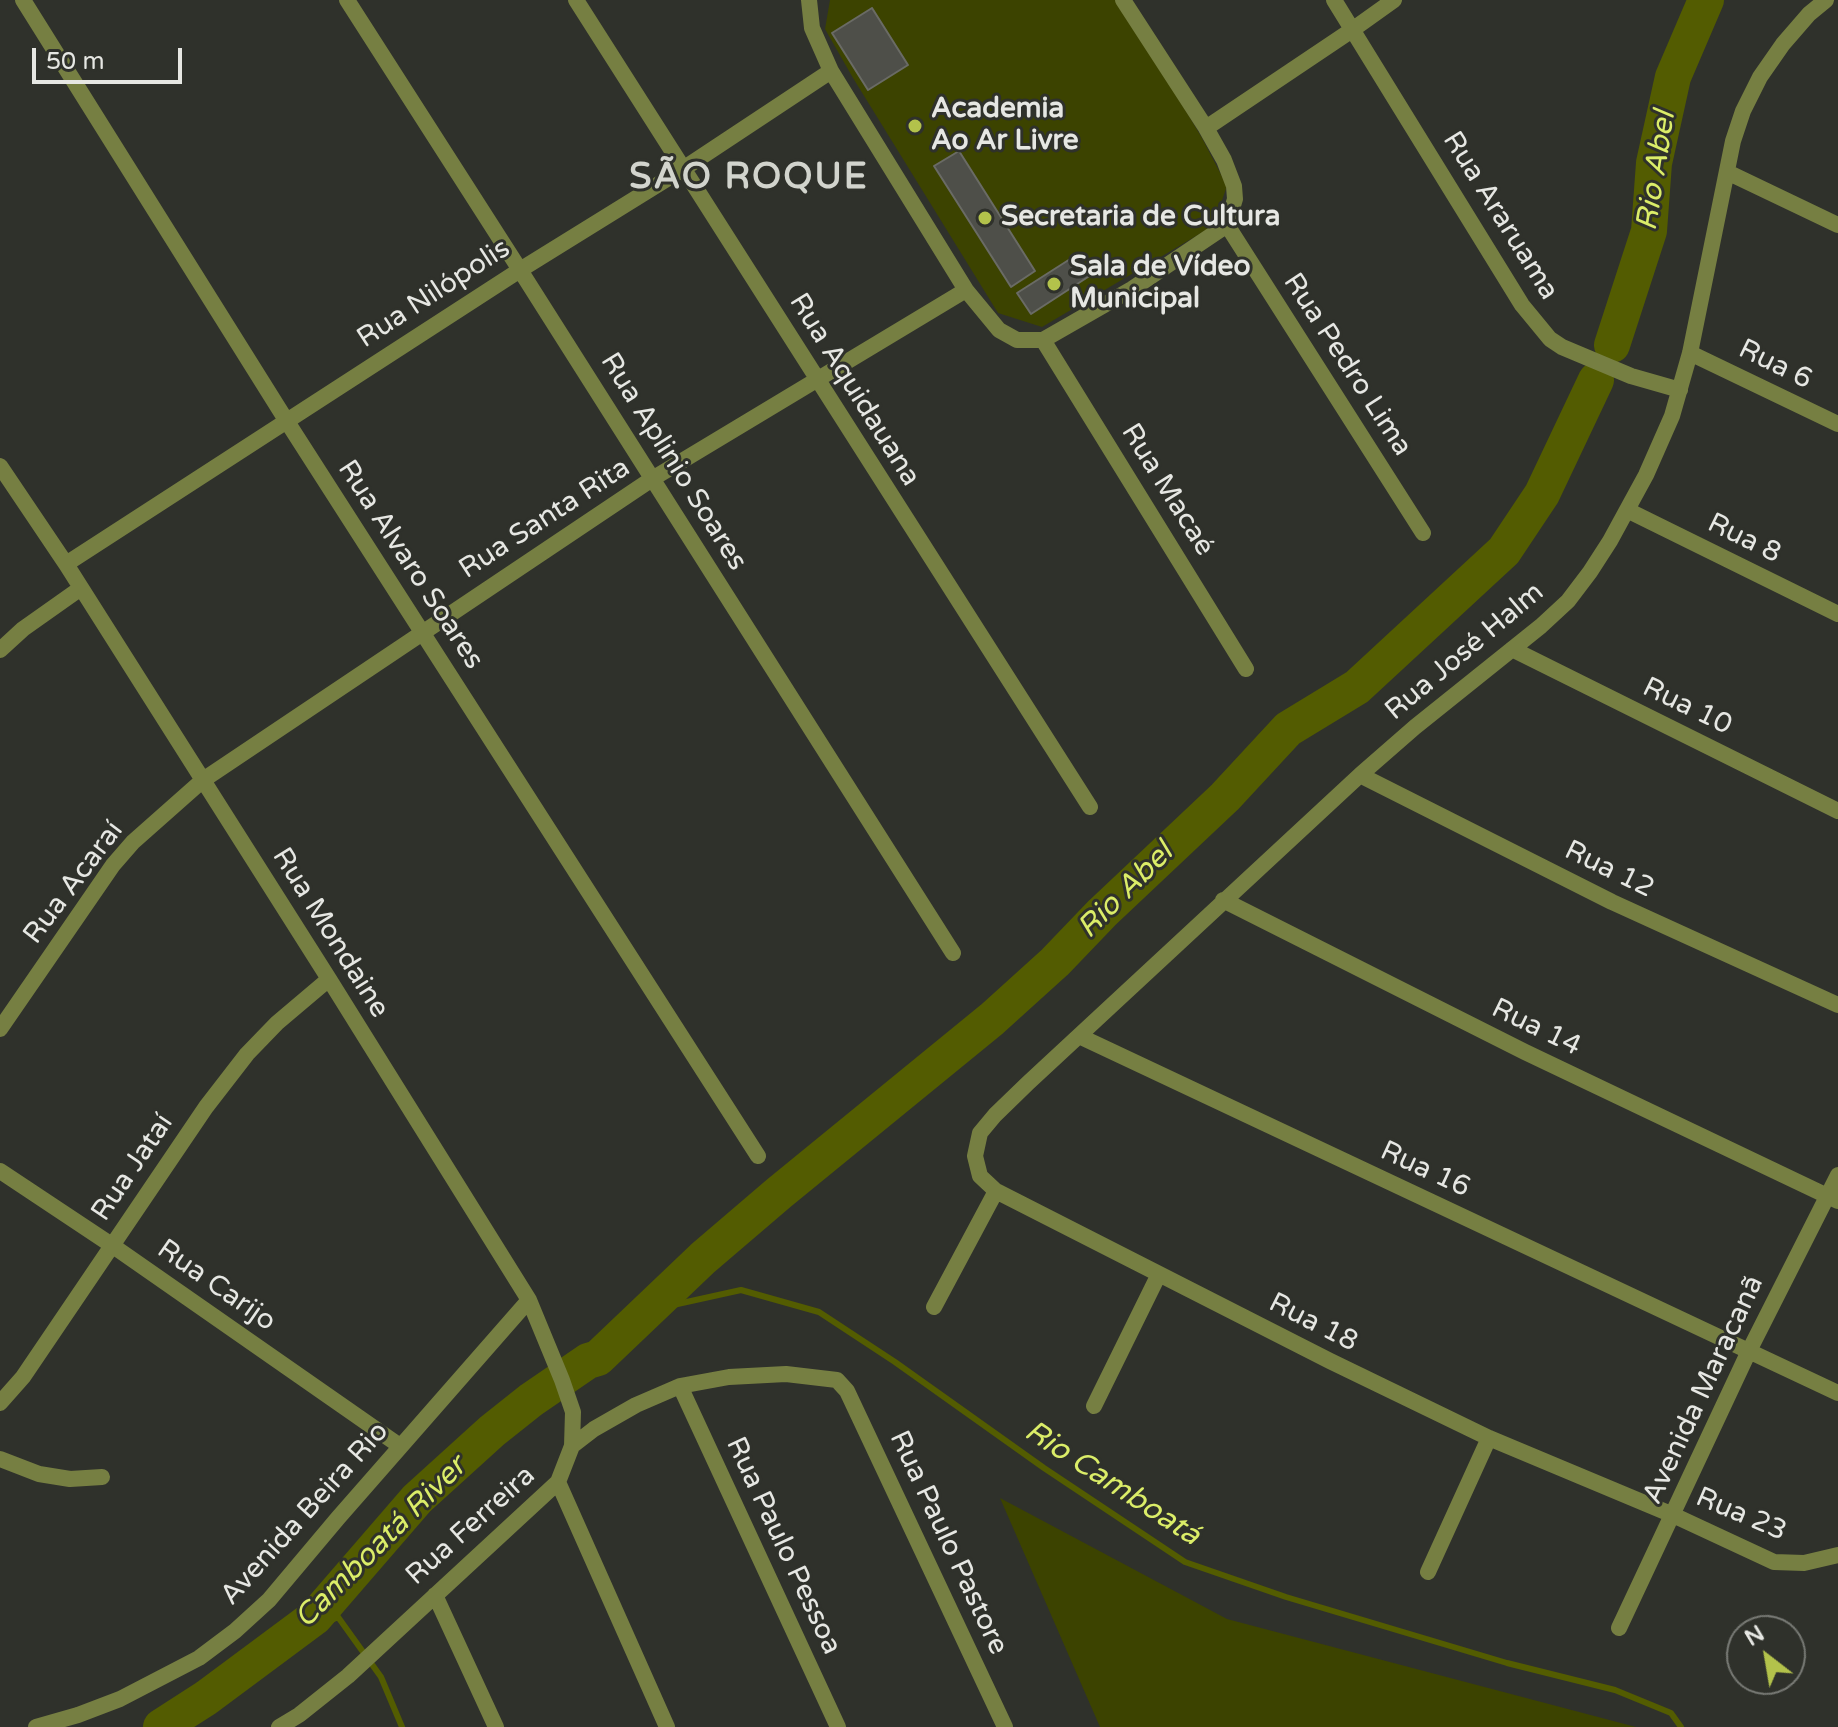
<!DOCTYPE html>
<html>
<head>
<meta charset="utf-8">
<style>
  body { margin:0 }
  #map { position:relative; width:1838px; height:1727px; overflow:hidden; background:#2f312b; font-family:"Varela Round",sans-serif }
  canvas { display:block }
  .north { position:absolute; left:1726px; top:1615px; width:80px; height:80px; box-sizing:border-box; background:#2f312b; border:2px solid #787a75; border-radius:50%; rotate:329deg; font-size:22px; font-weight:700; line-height:32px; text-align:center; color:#e6e7e3 }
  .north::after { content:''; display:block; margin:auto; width:28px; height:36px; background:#b3c24b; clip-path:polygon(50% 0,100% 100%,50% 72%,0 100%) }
  .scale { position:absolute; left:32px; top:48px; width:150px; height:36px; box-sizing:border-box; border:4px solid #e6e7e3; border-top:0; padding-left:10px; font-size:24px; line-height:28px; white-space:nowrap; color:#e6e7e3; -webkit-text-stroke:6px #2f312b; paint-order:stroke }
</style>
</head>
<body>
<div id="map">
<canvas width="1838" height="1727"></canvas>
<div class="north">N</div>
<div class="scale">50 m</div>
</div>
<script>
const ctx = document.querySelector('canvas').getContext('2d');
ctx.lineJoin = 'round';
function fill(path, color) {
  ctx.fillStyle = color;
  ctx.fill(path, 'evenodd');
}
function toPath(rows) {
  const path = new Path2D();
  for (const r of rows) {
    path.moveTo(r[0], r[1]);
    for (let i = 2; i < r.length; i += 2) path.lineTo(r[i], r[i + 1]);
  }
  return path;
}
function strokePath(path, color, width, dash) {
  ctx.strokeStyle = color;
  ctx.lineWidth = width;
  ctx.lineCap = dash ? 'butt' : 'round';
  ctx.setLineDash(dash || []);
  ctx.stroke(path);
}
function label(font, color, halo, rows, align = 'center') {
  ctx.font = font + ' "Varela Round",sans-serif';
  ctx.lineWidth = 6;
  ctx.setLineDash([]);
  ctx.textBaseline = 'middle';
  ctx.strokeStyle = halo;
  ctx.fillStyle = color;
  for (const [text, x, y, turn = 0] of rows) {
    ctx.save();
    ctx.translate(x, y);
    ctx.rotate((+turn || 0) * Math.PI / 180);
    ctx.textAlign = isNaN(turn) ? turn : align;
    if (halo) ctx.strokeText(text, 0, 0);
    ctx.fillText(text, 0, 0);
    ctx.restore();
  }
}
fill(toPath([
  [830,0,1120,0,1202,138,1227,186,1213,226,1042,327,998,313,853,78,825,29],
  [1000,1498,1227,1619,1636,1727,1100,1727]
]), '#3c4300');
strokePath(toPath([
  [598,1358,673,1305,741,1290,819,1312,895,1362,1044,1468,1185,1562,1286,1597,1507,1663,1615,1690,1671,1713,1681,1727],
  [281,1643,338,1617,381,1677,402,1727]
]), '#535c01', 6);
strokePath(toPath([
  [1612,345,1649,231,1654,163,1673,77,1706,0],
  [161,1727,206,1698,315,1617,417,1499,492,1431,531,1400,588,1361,598,1358,703,1258,779,1193,992,1019,1055,962,1102,913,1225,797,1288,729,1357,687,1504,551,1542,494,1596,380]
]), '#535c01', 36);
const building = toPath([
  [872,8,908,65,868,90,832,33,872,8],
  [959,151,1035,271,1011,287,934,166,959,151],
  [1078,254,1091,275,1031,314,1017,293,1078,254]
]);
fill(building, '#4e4f49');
strokePath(building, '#6a6b65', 2);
strokePath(toPath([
  [23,0,286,420,758,1156],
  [347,0,520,270,953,953],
  [576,0,1090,807],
  [809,0,812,28,831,71,966,290,999,330,1017,340,1043,340,1132,289,1227,225,1235,199,1234,186,1224,160,1206,128,1123,0],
  [1334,0,1522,305,1550,339,1562,347,1631,376,1680,390],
  [1826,0,1809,14,1783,44,1760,77,1743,111,1733,141,1690,353,1672,416,1646,475,1610,541,1590,572,1568,601,1541,626,1415,727,1360,775,1028,1083,995,1115,980,1133,975,1156,980,1176,996,1191,1330,1361,1489,1438,1673,1515,1774,1562,1804,1563,1838,1555],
  [1206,128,1352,30,1394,0],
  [1727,172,1838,225],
  [1227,225,1423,533],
  [1043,340,1246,669],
  [1690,353,1838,424],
  [0,466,66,564,329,979,529,1300,562,1380,573,1412,572,1446],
  [1627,510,1838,614],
  [66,564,520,270,683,169,831,71],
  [1512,649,1838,811],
  [0,650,23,629,81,588],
  [1360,775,1612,902,1838,1005],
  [1223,900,1525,1052,1838,1201],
  [0,1029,113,865,133,842,203,780,652,479,966,290],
  [1079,1036,1838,1393],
  [0,1171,113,1246,400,1446],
  [934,1307,996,1191],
  [680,1386,838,1727],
  [0,1403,23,1377,206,1107,247,1054,277,1023,329,979],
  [1094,1406,1159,1274],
  [0,1459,39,1474,70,1479,102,1477],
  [558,1482,667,1727],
  [1428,1572,1489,1438],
  [435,1595,496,1727],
  [1619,1628,1749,1351,1838,1175],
  [36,1727,78,1715,120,1699,199,1658,235,1631,269,1600,338,1518,529,1300],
  [279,1727,299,1715,348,1676,558,1482,572,1446,594,1429,636,1405,680,1386,729,1377,786,1374,837,1380,847,1391,1005,1727]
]), '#767f42', 16);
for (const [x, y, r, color] of [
  [915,126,8,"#b3c24b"],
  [985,218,8,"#b3c24b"],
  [1054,284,8,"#b3c24b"]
]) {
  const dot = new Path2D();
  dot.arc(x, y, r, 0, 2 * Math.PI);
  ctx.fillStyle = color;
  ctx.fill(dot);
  strokePath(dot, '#2f312b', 3);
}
label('bold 28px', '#e6e7e3', '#2f312b', [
  ["Academia",931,110],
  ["Ao Ar Livre",931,142],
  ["Secretaria de Cultura",1001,218],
  ["Sala de Vídeo",1070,268],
  ["Municipal",1070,300]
], 'left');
label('28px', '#e6e7e3', '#2f312b', [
  ["Rua Araruama",1500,216,58],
  ["Rua Nilópolis",434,294,-33],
  ["Rua Pedro Lima",1347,365,57],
  ["Rua 6",1775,365,26],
  ["Rua Aquidauana",854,390,58],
  ["Rua Aplinio Soares",673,462,58],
  ["Rua Macaé",1167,490,58],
  ["Rua Santa Rita",545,519,-33],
  ["Rua 8",1744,539,26],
  ["Rua Alvaro Soares",410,565,57],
  ["Rua José Halm",1465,652,-40],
  ["Rua 10",1687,707,26],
  ["Rua 12",1609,870,26],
  ["Rua Acaraí",74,883,-53],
  ["Rua Mondaine",330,933,58],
  ["Rua 14",1536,1028,26],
  ["Rua Jataí",133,1168,-56],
  ["Rua 16",1425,1170,25],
  ["Rua Carijo",216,1286,35],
  ["Rua 18",1313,1323,27],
  ["Avenida Maracanã",1704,1390,-65],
  ["Avenida Beira Rio",305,1514,-48],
  ["Rua 23",1741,1515,23],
  ["Rua Ferreira",471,1526,-42],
  ["Rua Paulo Pastore",948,1543,65],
  ["Rua Paulo Pessoa",783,1546,65]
]);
label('italic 30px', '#dbed68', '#2f312b', [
  ["Rio Abel",1657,171,-81],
  ["Rio Abel",1126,891,-45],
  ["Rio Camboatá",1112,1484,33],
  ["Camboatá River",381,1543,-45]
]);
ctx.letterSpacing = '2px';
label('bold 36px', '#d2d4cd', '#2f312b', [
  ["SÃO ROQUE",749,179]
]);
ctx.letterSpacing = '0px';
</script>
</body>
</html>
